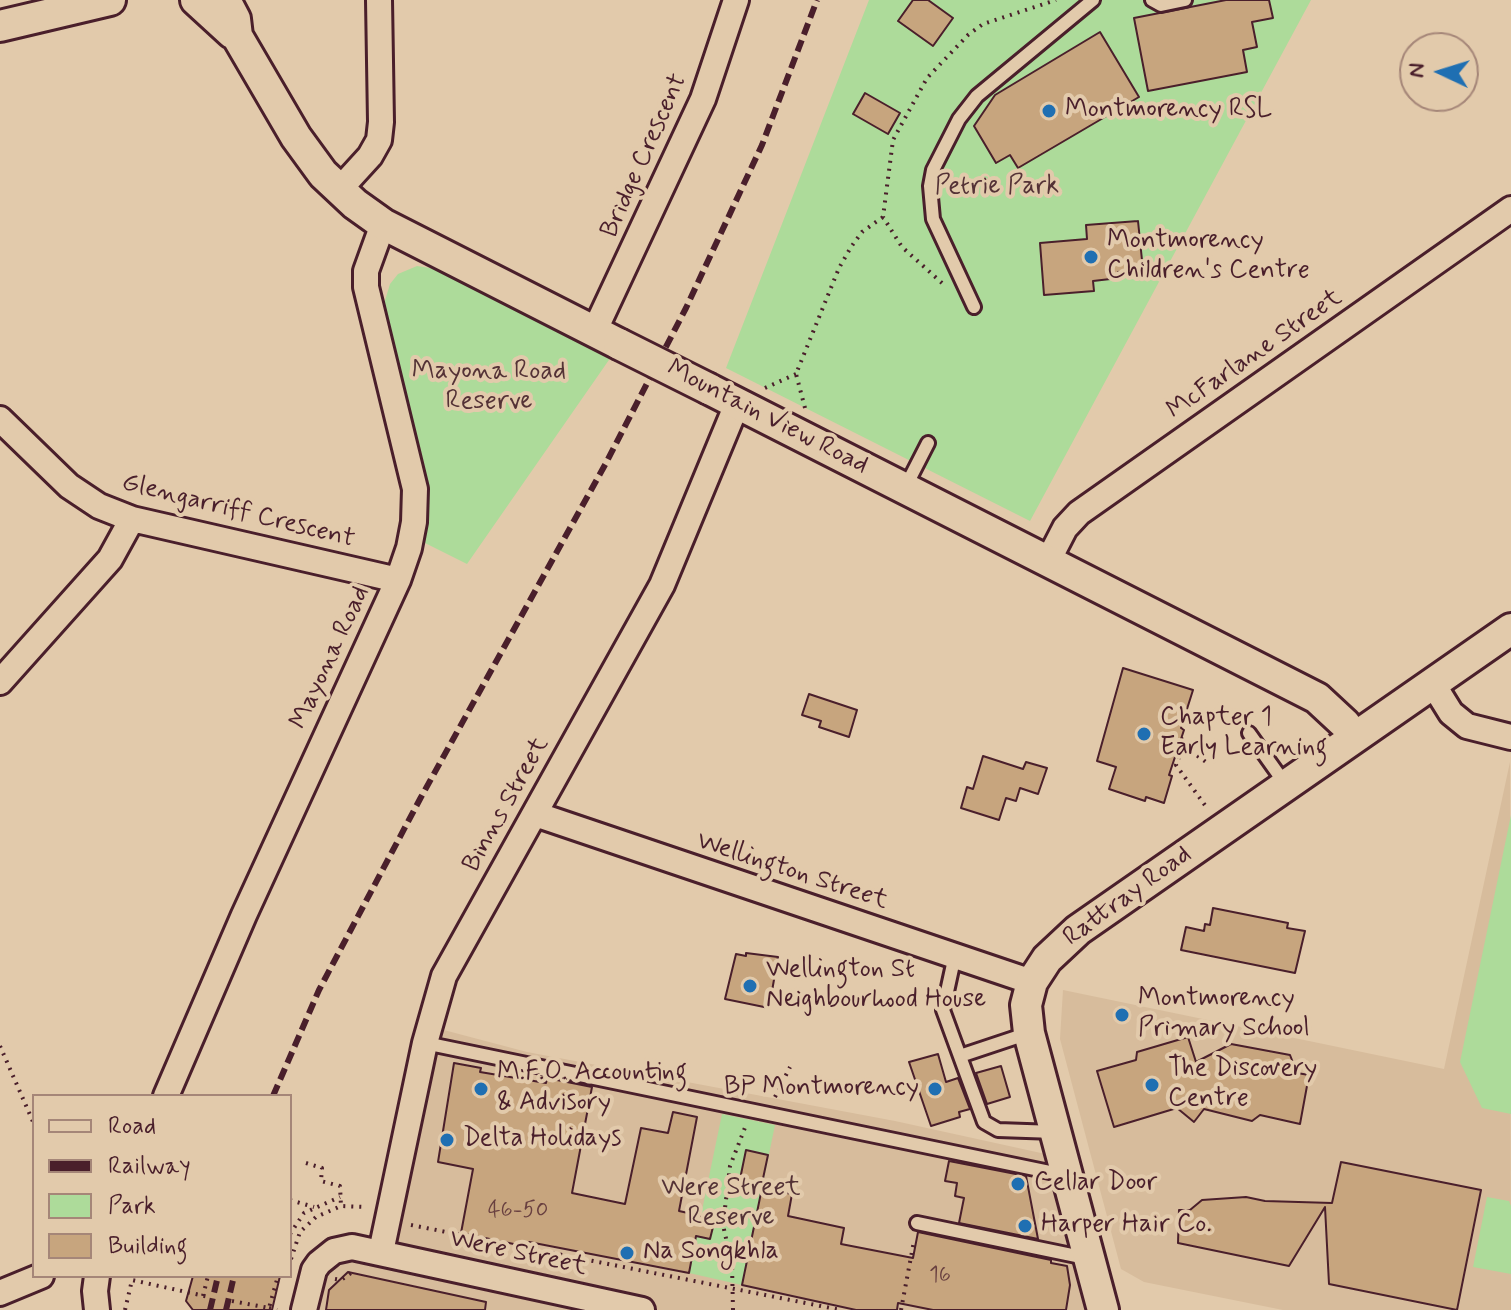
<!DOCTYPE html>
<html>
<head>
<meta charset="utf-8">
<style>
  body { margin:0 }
  #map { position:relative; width:1511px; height:1310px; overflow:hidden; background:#e2caab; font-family:Mynerve,sans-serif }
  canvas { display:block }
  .legend { position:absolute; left:32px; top:1094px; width:260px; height:184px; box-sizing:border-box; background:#e2caab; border:2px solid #a58678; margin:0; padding:10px 14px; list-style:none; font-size:24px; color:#4a1f2b }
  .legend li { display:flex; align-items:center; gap:16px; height:40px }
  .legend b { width:40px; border:2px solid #a58678 }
  .north { position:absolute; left:1399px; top:32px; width:80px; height:80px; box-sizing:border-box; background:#e2caab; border:2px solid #a58678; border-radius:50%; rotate:274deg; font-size:22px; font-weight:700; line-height:32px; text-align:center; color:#4a1f2b }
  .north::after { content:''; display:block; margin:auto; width:28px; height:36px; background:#1f6fb2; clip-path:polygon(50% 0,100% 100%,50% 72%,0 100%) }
</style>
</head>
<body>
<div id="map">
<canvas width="1511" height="1310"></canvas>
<ul class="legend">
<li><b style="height:10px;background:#e2caab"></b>Road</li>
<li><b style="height:10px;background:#4a1f2b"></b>Railway</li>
<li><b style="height:22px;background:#addb9a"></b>Park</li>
<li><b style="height:22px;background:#c7a57e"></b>Building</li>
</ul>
<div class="north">N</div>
</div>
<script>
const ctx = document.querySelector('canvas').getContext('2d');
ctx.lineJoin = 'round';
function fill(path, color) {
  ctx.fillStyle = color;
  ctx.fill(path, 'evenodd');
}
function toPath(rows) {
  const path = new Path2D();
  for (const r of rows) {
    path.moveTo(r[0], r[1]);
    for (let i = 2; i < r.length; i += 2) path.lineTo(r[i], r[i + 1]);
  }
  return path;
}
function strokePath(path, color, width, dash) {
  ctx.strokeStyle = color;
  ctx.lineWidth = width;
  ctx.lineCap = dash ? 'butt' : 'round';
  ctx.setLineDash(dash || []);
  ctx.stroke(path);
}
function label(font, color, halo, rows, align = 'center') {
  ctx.font = font + ' Mynerve,sans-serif';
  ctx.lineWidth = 8;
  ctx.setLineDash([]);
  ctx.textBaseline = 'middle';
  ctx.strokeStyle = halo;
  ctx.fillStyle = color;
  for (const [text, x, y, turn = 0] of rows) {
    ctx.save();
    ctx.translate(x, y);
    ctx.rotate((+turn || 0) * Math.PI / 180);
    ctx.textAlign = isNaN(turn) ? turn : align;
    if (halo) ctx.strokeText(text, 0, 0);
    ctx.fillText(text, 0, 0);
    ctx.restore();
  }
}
fill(toPath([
  [1510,762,1511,1310,1283,1310,1144,1282,1121,1269,1060,1039,1063,990,1444,1069],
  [440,1029,527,1052,895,1121,1050,1155,1092,1310,308,1310,329,1260,384,1257]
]), '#d7bc9c');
fill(toPath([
  [869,0,1311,0,1030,521,726,368],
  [417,266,437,269,611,357,467,564,425,543,428,510,424,463,385,320,383,307,390,284,398,274],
  [1511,815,1511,1114,1482,1108,1460,1062],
  [722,1114,775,1125,742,1285,689,1273],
  [1487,1197,1509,1201,1511,1206,1511,1274,1473,1267]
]), '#addb9a');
const building = toPath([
  [913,0,928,0,953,18,933,46,898,21,913,0],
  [1226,0,1269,0,1273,18,1252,22,1257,47,1243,50,1247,72,1148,91,1134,18,1226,0],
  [1100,32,1139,97,1018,168,1010,155,996,163,974,126,995,95,1100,32],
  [865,93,900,113,888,134,853,114,865,93],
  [1138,221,1143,270,1118,272,1119,278,1093,281,1094,291,1044,295,1040,243,1087,239,1086,225,1138,221],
  [1123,668,1193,690,1181,728,1184,730,1169,775,1172,776,1164,803,1146,797,1145,801,1109,789,1116,767,1097,761,1123,668],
  [809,694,857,710,849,737,819,727,821,721,802,715,809,694],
  [983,756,1023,769,1026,762,1047,768,1038,794,1020,788,1016,801,1006,798,999,820,961,808,967,787,973,789,983,756],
  [1213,908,1288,923,1287,928,1305,931,1295,973,1181,950,1186,927,1204,931,1205,924,1210,925,1213,908],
  [746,953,778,957,769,1008,725,999,736,954,746,956,746,953],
  [1188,1037,1196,1062,1231,1044,1290,1055,1297,1073,1309,1075,1300,1124,1260,1115,1252,1121,1204,1109,1194,1122,1177,1108,1114,1127,1097,1071,1136,1060,1137,1052,1188,1037],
  [938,1054,946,1082,958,1078,970,1109,959,1112,960,1117,931,1126,909,1062,938,1054],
  [454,1063,481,1068,480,1072,546,1083,547,1078,592,1087,572,1193,625,1204,641,1128,668,1133,673,1112,697,1117,679,1211,715,1219,710,1239,696,1236,689,1273,529,1242,528,1247,461,1233,473,1169,438,1162,454,1063],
  [1001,1066,1010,1097,987,1104,976,1073,1001,1066],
  [746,1150,768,1155,761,1188,739,1184,746,1150],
  [949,1161,1026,1176,1038,1239,959,1223,964,1198,955,1196,957,1183,945,1181,949,1161],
  [1341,1162,1481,1190,1457,1310,1329,1284,1325,1207,1289,1266,1178,1243,1179,1210,1190,1210,1202,1200,1246,1197,1265,1201,1332,1203,1341,1162],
  [762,1188,792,1194,788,1216,844,1228,841,1244,913,1258,918,1232,1051,1260,1051,1263,1067,1266,1070,1285,1066,1310,933,1310,898,1303,897,1310,856,1310,742,1285,762,1188],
  [348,1272,486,1302,485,1310,326,1310,329,1290,348,1272],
  [193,1276,280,1276,272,1310,193,1310,186,1301,193,1276]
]);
fill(building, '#c7a57e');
strokePath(building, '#4a1f2b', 2);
const service = toPath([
  [1152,0,1161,5,1185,0],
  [974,307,933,219,930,186,933,170,959,119,977,96,1093,0],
  [905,488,928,443],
  [1249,733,1286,785],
  [955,955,943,1010,984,1122,998,1130,1055,1132],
  [425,1043,1064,1175],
  [960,1056,1029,1033],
  [917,1223,1086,1258]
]);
const minor = toPath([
  [339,190,370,156,379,140,381,122,379,0],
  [594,332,703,99,736,0],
  [0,419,69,486,99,506,132,519,398,580],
  [1048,561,1065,528,1079,513,1511,209],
  [0,682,110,559,132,519],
  [1433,684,1451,713,1467,726,1511,737],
  [535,814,1032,982],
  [166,1096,244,915,398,580,409,548,414,522,415,489,366,287,366,271,383,224],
  [381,1252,425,1043,444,976,662,585,737,404],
  [0,1293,41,1276],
  [97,1310,95,1291,97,1276],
  [304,1310,314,1270,319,1263,334,1251,352,1247,642,1310]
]);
const tertiary = toPath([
  [196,0,232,33],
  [225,0,235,19,237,36,296,137,323,174,355,204,383,224,619,344],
  [0,26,110,0],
  [709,389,1317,698,1345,724,1354,737],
  [1103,1310,1029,1033,1026,1005,1032,982,1047,959,1078,930,1511,629]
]);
strokePath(service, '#4a1f2b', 18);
strokePath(minor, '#4a1f2b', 30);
strokePath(tertiary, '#4a1f2b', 36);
strokePath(toPath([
  [942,283,902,247,883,217,893,140,927,78,968,35,983,24,1056,0],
  [765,388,796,374],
  [805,408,796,374,839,268,851,247,862,232,883,217],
  [1181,738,1195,754,1206,762],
  [1185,742,1176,765,1207,808],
  [0,1046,34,1124],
  [775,1097,790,1067],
  [306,1163,322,1168,321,1181,340,1186,341,1206],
  [290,1200,314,1207],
  [411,1225,841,1310],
  [290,1234,304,1213,340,1197],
  [291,1259,300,1232,316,1217,341,1206,366,1207],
  [335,1279,341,1280,351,1273],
  [203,1296,208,1276],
  [232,1301,269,1308,278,1276],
  [269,1308,277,1310],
  [125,1310,132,1280,209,1297],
  [733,1310,732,1265,723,1225,730,1166,746,1125],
  [901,1310,914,1241]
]), '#4a1f2b', 4, [2, 6]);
strokePath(service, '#e2caab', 12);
strokePath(minor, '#e2caab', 24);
strokePath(tertiary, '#e2caab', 30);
strokePath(toPath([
  [273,1096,319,990,420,799,606,463,686,308,762,145,817,0],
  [210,1310,218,1276],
  [226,1310,234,1276]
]), '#4a1f2b', 6, [12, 6]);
const tertiaryBridge = toPath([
  [619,344,709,389]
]);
strokePath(tertiaryBridge, '#4a1f2b', 36, []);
strokePath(tertiaryBridge, '#e2caab', 30);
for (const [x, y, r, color] of [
  [1049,111,8,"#1f6fb2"],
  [1091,257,8,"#1f6fb2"],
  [1144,734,8,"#1f6fb2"],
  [750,986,8,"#1f6fb2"],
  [1122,1015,8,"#1f6fb2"],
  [1152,1085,8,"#1f6fb2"],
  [481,1089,8,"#1f6fb2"],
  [935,1089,8,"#1f6fb2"],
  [447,1140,8,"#1f6fb2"],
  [1018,1184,8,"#1f6fb2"],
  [1025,1226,8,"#1f6fb2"],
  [627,1253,8,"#1f6fb2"]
]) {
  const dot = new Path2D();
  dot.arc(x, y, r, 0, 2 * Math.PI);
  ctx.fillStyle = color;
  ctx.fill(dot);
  strokePath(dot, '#e2caab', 3);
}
label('22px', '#694040', null, [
  ["46-50",518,1211],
  ["16",940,1276]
]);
label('26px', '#4a1f2b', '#e2caab', [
  ["Montmorency RSL",1065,111],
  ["Montmorency",1107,242],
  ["Children's Centre",1107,272],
  ["Chapter 1",1160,719],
  ["Early Learning",1160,749],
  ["Wellington St",766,971],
  ["Neighbourhood House",766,1001],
  ["Montmorency",1138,1000],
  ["Primary School",1138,1030],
  ["The Discovery",1168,1070],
  ["Centre",1168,1100],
  ["M.F.O. Accounting",497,1074],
  ["& Advisory",497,1104],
  ["BP Montmorency",919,1089,"right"],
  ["Delta Holidays",463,1140],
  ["Cellar Door",1034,1184],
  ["Harper Hair Co.",1041,1226],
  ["Na Songkhla",643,1253]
], 'left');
label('26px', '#4a1f2b', '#e2caab', [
  ["Bridge Crescent",645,156,-66],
  ["McFarlane Street",1255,355,-35],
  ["Mountain View Road",767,418,27],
  ["Glengarriff Crescent",238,512,14],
  ["Mayona Road",331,658,-65],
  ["Binns Street",507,805,-61],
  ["Wellington Street",792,872,18],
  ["Rattray Road",1128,897,-36],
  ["Were Street",518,1254,12]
]);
label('26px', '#543236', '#e2caab', [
  ["Petrie Park",997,188],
  ["Mayona Road",489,373],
  ["Reserve",489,403],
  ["Were Street",731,1189],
  ["Reserve",731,1219]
]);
</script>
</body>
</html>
